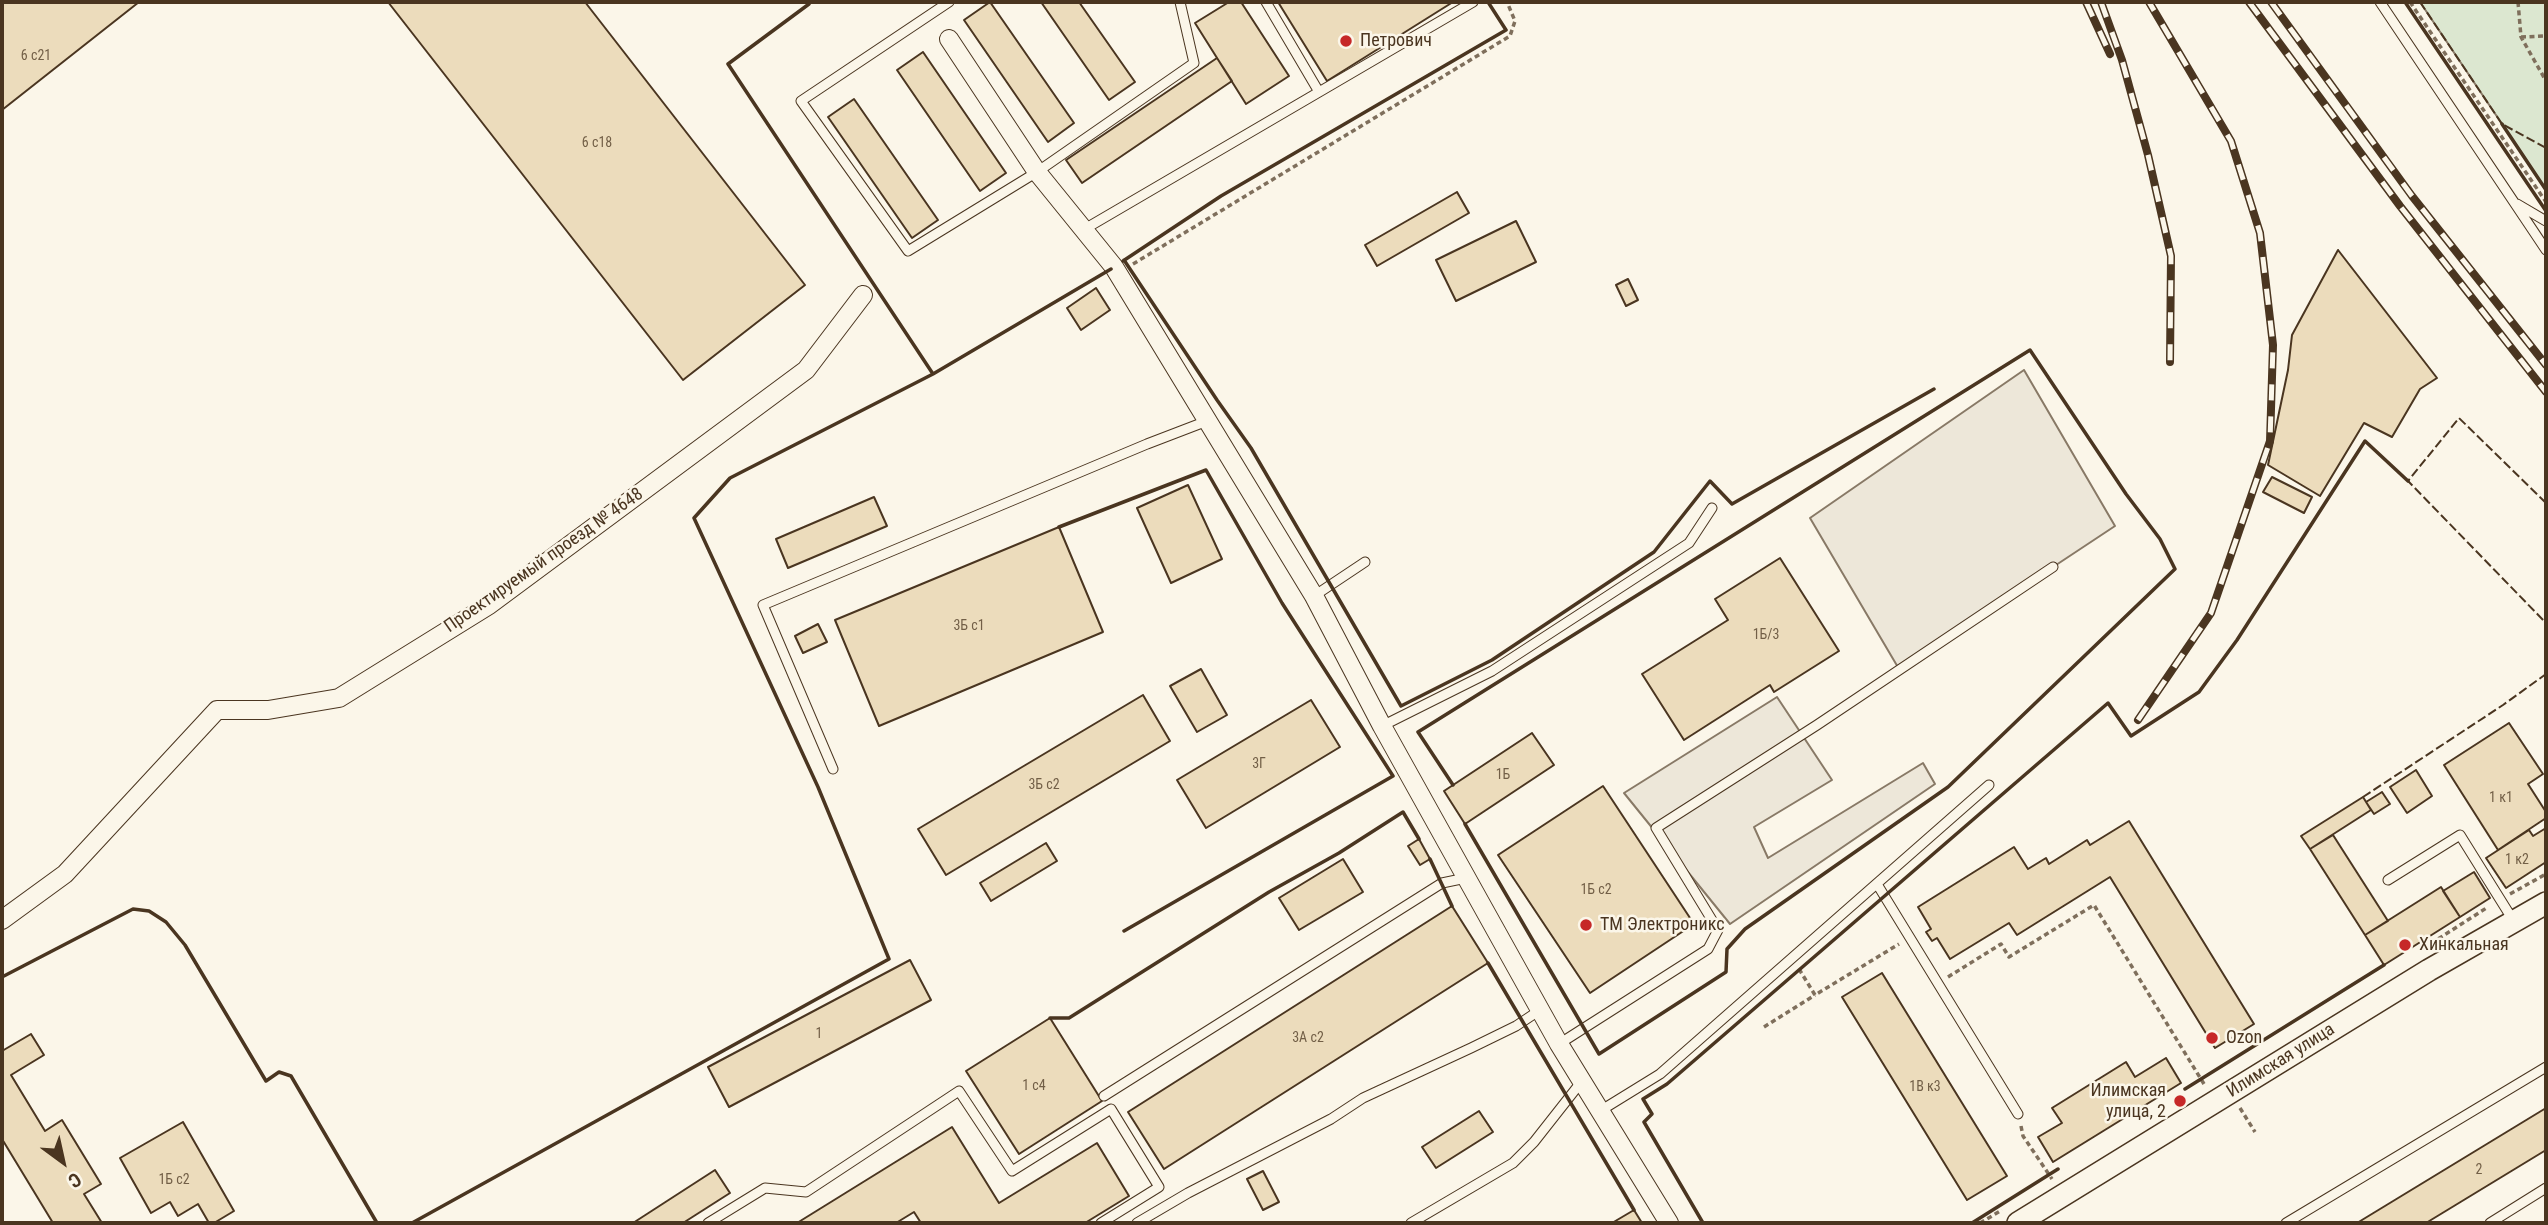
<!DOCTYPE html>
<html>
<head>
<meta charset="utf-8">
<style>
  body { margin:0 }
  #map { position:relative; width:2548px; height:1225px; overflow:hidden; background:#fbf6e9; font-family:"Roboto Condensed",sans-serif }
  canvas { display:block }
  .frame { position:absolute; inset:0; border:4px solid #4a3520; pointer-events:none }
  .north { position:absolute; left:28px; top:1127px; width:70px; height:70px; -webkit-text-stroke:5px #fbf6e9; paint-order:stroke; rotate:147deg; font-size:19px; font-weight:700; line-height:28px; text-align:center; color:#4a3520 }
  .north::after { content:''; display:block; margin:auto; width:24px; height:32px; background:#4a3520; clip-path:polygon(50% 0,100% 100%,50% 72%,0 100%) }
</style>
</head>
<body>
<div id="map">
<canvas width="2548" height="1225"></canvas>
<div class="frame"></div>
<div class="north">С</div>
</div>
<script>
const ctx = document.querySelector('canvas').getContext('2d');
ctx.lineJoin = 'round';
function fill(path, color) {
  ctx.fillStyle = color;
  ctx.fill(path, 'evenodd');
}
function toPath(rows) {
  const path = new Path2D();
  for (const r of rows) {
    path.moveTo(r[0], r[1]);
    for (let i = 2; i < r.length; i += 2) path.lineTo(r[i], r[i + 1]);
  }
  return path;
}
function strokePath(path, color, width, dash) {
  ctx.strokeStyle = color;
  ctx.lineWidth = width;
  ctx.lineCap = dash ? 'butt' : 'round';
  ctx.setLineDash(dash || []);
  ctx.stroke(path);
}
function label(font, color, halo, rows, align = 'center') {
  ctx.font = font + ' "Roboto Condensed",sans-serif';
  ctx.lineWidth = 5;
  ctx.setLineDash([]);
  ctx.textBaseline = 'middle';
  ctx.strokeStyle = halo;
  ctx.fillStyle = color;
  for (const [text, x, y, turn = 0] of rows) {
    ctx.save();
    ctx.translate(x, y);
    ctx.rotate((+turn || 0) * Math.PI / 180);
    ctx.textAlign = isNaN(turn) ? turn : align;
    if (halo) ctx.strokeText(text, 0, 0);
    ctx.fillText(text, 0, 0);
    ctx.restore();
  }
}
const green = toPath([
  [2420,2,2546,2,2546,190,2502,124,2420,2]
]);
fill(green, '#dce7d0');
strokePath(green, '#887966', 2);
const parking = toPath([
  [2024,370,2115,526,1899,669,1810,518,2024,370],
  [1777,697,1832,780,1754,827,1768,858,1923,763,1935,784,1730,924,1624,793,1777,697]
]);
fill(parking, '#ede7d9');
strokePath(parking, '#887966', 2);
const building = toPath([
  [2,2,139,2,2,110,2,2],
  [388,2,585,2,805,285,683,380,388,2],
  [990,2,1074,123,1048,142,964,20,990,2],
  [1041,2,1079,2,1135,82,1109,100,1041,2],
  [1229,2,1241,2,1289,76,1246,104,1195,23,1229,2],
  [1278,2,1453,2,1327,81,1278,2],
  [923,52,1006,173,980,191,897,70,923,52],
  [1217,58,1232,81,1082,183,1066,160,1217,58],
  [854,99,938,220,912,238,828,117,854,99],
  [1457,192,1469,213,1377,266,1365,245,1457,192],
  [1516,221,1536,262,1456,301,1436,260,1516,221],
  [2338,250,2437,378,2420,389,2392,437,2364,423,2320,496,2268,465,2288,370,2292,335,2338,250],
  [1628,279,1638,300,1626,306,1616,285,1628,279],
  [1096,288,1110,310,1081,330,1067,308,1096,288],
  [2272,477,2312,497,2304,513,2263,492,2272,477],
  [1188,485,1222,559,1171,583,1137,508,1188,485],
  [874,497,887,526,788,568,776,539,874,497],
  [1059,527,1103,632,879,726,835,620,1059,527],
  [1780,558,1839,651,1774,692,1770,685,1684,740,1642,674,1728,620,1715,599,1780,558],
  [818,624,827,642,803,653,795,636,818,624],
  [1201,669,1227,715,1197,732,1170,686,1201,669],
  [1143,695,1170,741,946,875,918,829,1143,695],
  [1311,700,1340,747,1206,828,1177,780,1311,700],
  [2509,723,2543,774,2528,784,2546,812,2546,818,2498,850,2444,765,2509,723],
  [1532,733,1554,765,1465,824,1444,791,1532,733],
  [2416,770,2432,796,2407,813,2390,787,2416,770],
  [1603,786,1694,924,1590,993,1498,855,1603,786],
  [2382,792,2390,804,2374,814,2366,802,2382,792],
  [2363,797,2371,810,2310,849,2301,836,2363,797],
  [2129,821,2254,1024,2215,1048,2110,877,2017,935,2009,923,1950,959,1937,938,1932,941,1926,932,1931,929,1918,907,2014,847,2028,869,2046,858,2049,864,2087,840,2090,845,2129,821],
  [2546,828,2546,862,2506,888,2486,858,2529,830,2533,836,2546,828],
  [2333,835,2388,921,2365,935,2310,849,2333,835],
  [1419,839,1430,859,1420,865,1408,846,1419,839],
  [1046,843,1057,861,991,901,980,883,1046,843],
  [1343,859,1363,892,1299,930,1279,898,1343,859],
  [2474,872,2490,898,2460,917,2443,891,2474,872],
  [2441,887,2460,917,2384,965,2365,935,2441,887],
  [1452,906,1488,963,1164,1169,1128,1112,1452,906],
  [910,960,931,1000,729,1107,708,1067,910,960],
  [1882,973,2007,1176,1967,1200,1842,997,1882,973],
  [1050,1018,1102,1101,1019,1154,966,1071,1050,1018],
  [31,1034,44,1055,11,1075,45,1131,62,1120,101,1184,84,1194,102,1223,53,1223,2,1139,2,1051,31,1034],
  [2166,1058,2181,1083,2053,1162,2038,1137,2062,1123,2052,1108,2126,1062,2135,1077,2166,1058],
  [2546,1108,2546,1150,2426,1223,2357,1223,2546,1108],
  [1479,1111,1493,1132,1436,1168,1422,1147,1479,1111],
  [183,1122,234,1211,214,1223,209,1223,198,1204,178,1216,170,1202,151,1213,120,1158,183,1122],
  [952,1127,999,1203,1097,1143,1129,1196,1085,1223,921,1223,914,1212,896,1223,797,1223,952,1127],
  [715,1170,730,1193,683,1223,633,1223,715,1170],
  [1263,1171,1279,1202,1263,1210,1247,1179,1263,1171],
  [1634,1210,1642,1223,1612,1223,1634,1210]
]);
fill(building, '#ecdcbc');
strokePath(building, '#4a3520', 2);
const service = toPath([
  [949,2,801,101,908,251,1037,172,1194,63,1180,2],
  [1266,2,1319,92],
  [2380,2,2546,250],
  [2517,204,2546,221],
  [1083,230,1473,2],
  [1314,596,1365,562],
  [1382,726,1492,671,1689,543,1712,508],
  [833,769,763,605,1147,444,1207,421],
  [2388,880,2460,835,2513,920],
  [1877,884,2018,1114],
  [1559,1044,1708,949,1718,930,1656,828,1817,725,2053,567],
  [1104,1096,1442,883,1466,878],
  [1600,1111,1660,1074,1989,785],
  [708,1223,765,1188,806,1192,959,1091,1012,1171,1111,1109,1159,1187,1101,1223],
  [1137,1223,1188,1193,1331,1119,1363,1098,1471,1048,1516,1026,1540,1010],
  [1411,1223,1513,1163,1534,1142,1582,1081],
  [2286,1223,2546,1067],
  [2490,1223,2546,1188]
]);
const minor = toPath([
  [949,39,1037,172,1114,267,1314,596,1382,726,1559,1044,1669,1223],
  [2,920,65,874,217,710,268,710,339,698,489,605,806,370,863,295]
]);
const tertiary = toPath([
  [2018,1223,2429,970,2546,903]
]);
strokePath(service, '#4a3520', 11);
strokePath(minor, '#4a3520', 20);
strokePath(tertiary, '#4a3520', 24);
strokePath(toPath([
  [2410,2,2546,202],
  [2518,2,2521,37,2546,81],
  [2521,37,2546,36],
  [1133,264,1510,36,1515,21,1507,2],
  [2510,894,2546,874],
  [2424,948,2488,907],
  [1799,969,1815,995,1899,944],
  [1948,977,2001,944,2009,957,2094,905,2204,1084],
  [1764,1027,1815,995],
  [2240,1108,2255,1132],
  [2021,1126,2023,1136,2052,1179],
  [1980,1223,2002,1210]
]), '#7f6f5c', 3.5, [5, 3.5]);
strokePath(service, '#fbf6e9', 9);
strokePath(minor, '#fbf6e9', 18);
strokePath(tertiary, '#fbf6e9', 21);
const rail = toPath([
  [2086,2,2110,54],
  [2101,2,2122,60,2148,155,2171,256,2170,362],
  [2249,2,2400,206,2546,392],
  [2271,2,2412,196,2546,365],
  [2138,720,2211,613,2270,441,2273,345,2260,233,2231,141,2149,2]
]);
strokePath(rail, '#4a3520', 8);
strokePath(rail, '#fbf6e9', 5, [16]);
strokePath(toPath([
  [2420,2,2502,124,2546,148],
  [2546,503,2459,418,2408,481,2546,623],
  [2363,797,2503,705,2546,674]
]), '#4a3520', 2, [9, 3.5]);
strokePath(toPath([
  [2405,2,2546,211],
  [2502,124,2546,190],
  [1124,260,1217,400,1251,448,1401,706,1492,660,1654,552,1710,481,1732,504,1934,389],
  [1123,261,1221,196,1506,30,1488,2],
  [933,374,1111,269],
  [1059,527,1206,470,1282,603,1393,776,1124,931],
  [1453,785,1418,732,2030,350,2126,494,2160,539,2175,569,1948,787,1745,929,1727,949,1726,972,1599,1054,1465,824],
  [1430,859,1452,906],
  [1488,963,1634,1210],
  [2,977,133,909,149,911,166,922,185,945,266,1081,279,1072,291,1076,377,1223],
  [1050,1018,1069,1018,1269,892,1339,853,1403,812,1419,839],
  [2185,1089,2384,965],
  [412,1223,889,959,818,787,694,518,730,478,933,374,728,64,809,4],
  [1703,1223,1644,1122,1652,1114,1643,1099,1667,1084,2108,703,2131,736,2199,692,2237,640,2365,441,2408,481],
  [1972,1223,2058,1169]
]), '#4a3520', 3.5);
for (const [x, y, r, color] of [
  [1346,41,7,"#c62828"],
  [1586,925,7,"#c62828"],
  [2405,945,7,"#c62828"],
  [2212,1038,7,"#c62828"],
  [2180,1101,7,"#c62828"]
]) {
  const dot = new Path2D();
  dot.arc(x, y, r, 0, 2 * Math.PI);
  ctx.fillStyle = color;
  ctx.fill(dot);
  strokePath(dot, '#fbf6e9', 2.5);
}
label('14px', '#725f47', null, [
  ["6 с21",36,56],
  ["6 с18",597,143],
  ["3Б с1",969,626],
  ["1Б/3",1766,635],
  ["3Г",1259,764],
  ["1Б",1503,775],
  ["3Б с2",1044,785],
  ["1 к1",2501,798],
  ["1 к2",2517,860],
  ["1Б с2",1596,890],
  ["1",819,1034],
  ["3А с2",1308,1038],
  ["1 с4",1034,1086],
  ["1В к3",1925,1087],
  ["2",2479,1170],
  ["1Б с2",174,1180]
]);
label('18px', '#4a3520', '#fbf6e9', [
  ["Петрович",1360,41],
  ["ТМ Электроникс",1600,925],
  ["Хинкальная",2419,945],
  ["Ozon",2226,1038],
  ["Илимская",2166,1091,"right"],
  ["улица, 2",2166,1112,"right"]
], 'left');
label('18px', '#4a3520', '#fbf6e9', [
  ["Проектируемый проезд № 4648",544,561,-35],
  ["Илимская улица",2281,1061,-32]
]);
</script>
</body>
</html>
